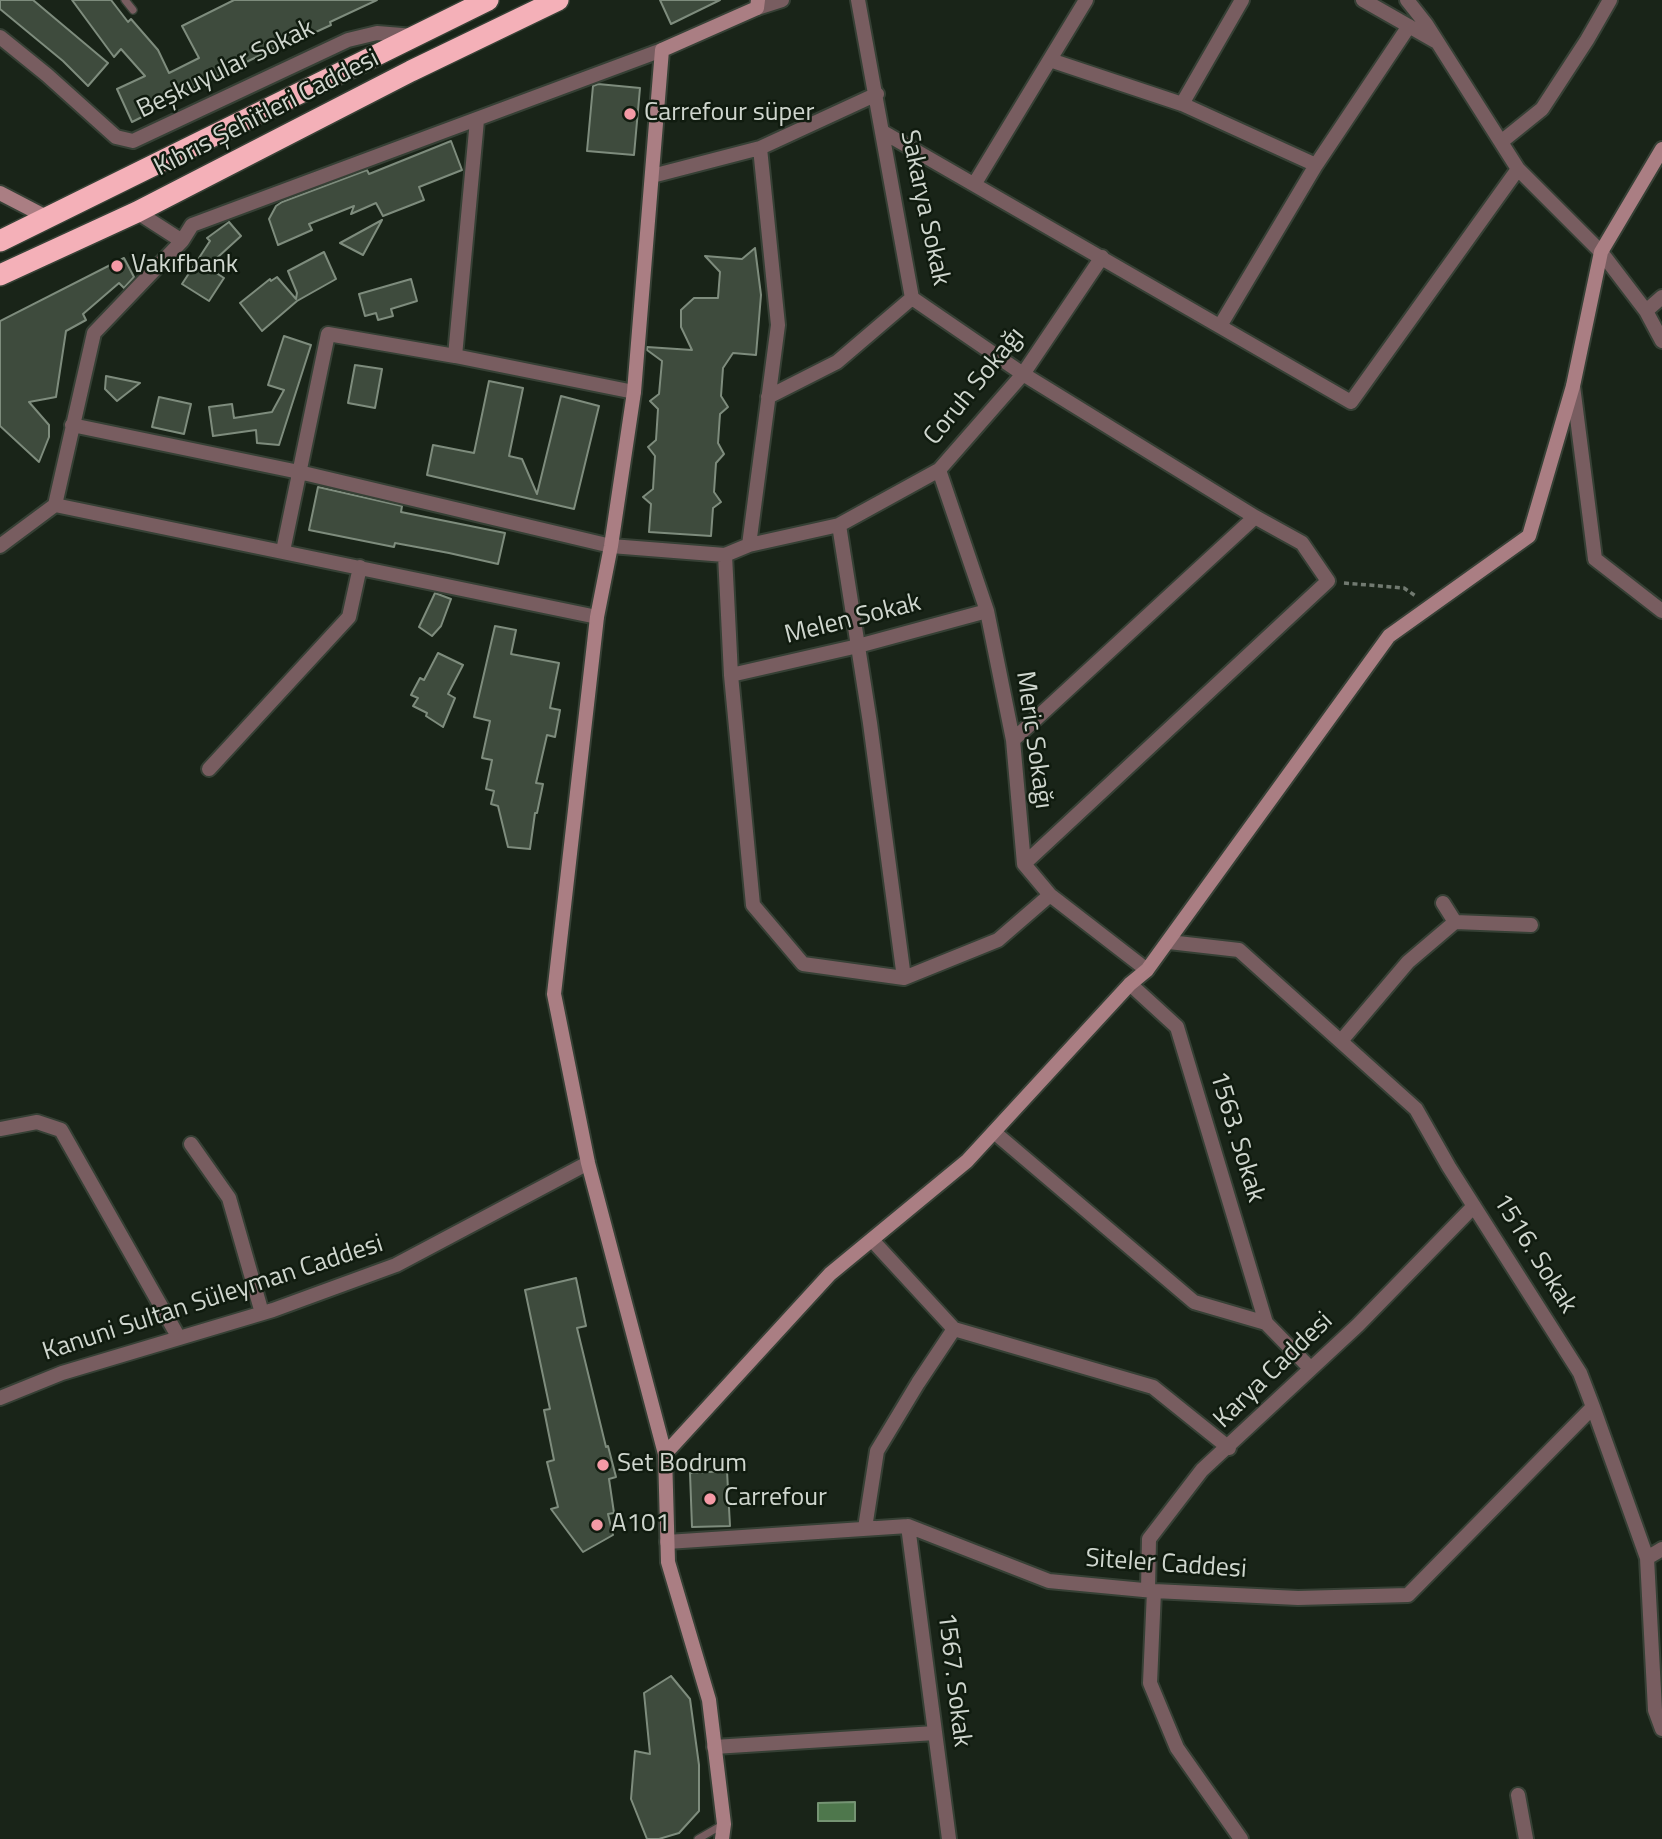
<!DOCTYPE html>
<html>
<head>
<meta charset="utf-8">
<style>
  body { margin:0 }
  canvas { display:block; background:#192418 }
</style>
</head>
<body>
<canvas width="1662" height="1839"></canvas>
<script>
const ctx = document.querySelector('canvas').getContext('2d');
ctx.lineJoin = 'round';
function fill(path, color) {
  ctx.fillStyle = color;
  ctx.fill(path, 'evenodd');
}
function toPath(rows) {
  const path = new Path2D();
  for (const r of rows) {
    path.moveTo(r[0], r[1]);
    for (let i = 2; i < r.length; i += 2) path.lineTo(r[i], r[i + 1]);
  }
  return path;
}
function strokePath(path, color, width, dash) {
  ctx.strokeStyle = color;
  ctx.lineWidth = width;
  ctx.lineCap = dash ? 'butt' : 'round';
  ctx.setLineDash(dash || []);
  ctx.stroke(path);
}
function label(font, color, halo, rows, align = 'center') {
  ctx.font = font + ' "Titillium Web",sans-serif';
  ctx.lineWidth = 5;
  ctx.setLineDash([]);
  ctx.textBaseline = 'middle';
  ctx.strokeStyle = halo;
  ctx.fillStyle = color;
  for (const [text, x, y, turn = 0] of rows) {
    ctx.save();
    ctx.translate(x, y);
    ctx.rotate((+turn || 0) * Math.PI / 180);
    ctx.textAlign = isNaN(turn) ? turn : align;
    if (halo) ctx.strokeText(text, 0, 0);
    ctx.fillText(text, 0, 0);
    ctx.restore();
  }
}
const water = toPath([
  [855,1802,855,1821,818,1821,818,1803,855,1802]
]);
fill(water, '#4e774c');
strokePath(water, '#759473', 2);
const building = toPath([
  [0,0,33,0,108,63,88,86,63,61,0,9,0,0],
  [72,0,111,0,128,22,131,19,158,50,169,73,199,58,182,26,234,0,377,0,330,22,331,25,290,44,289,41,151,109,152,112,132,122,117,89,145,76,121,49,114,57,72,0],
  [660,0,720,0,671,24,660,0],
  [598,84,640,88,634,155,587,151,593,86,598,84],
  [451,141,462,170,419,187,424,200,383,216,376,203,351,214,354,206,309,224,312,230,278,245,269,219,276,206,282,202,367,170,369,174,451,141],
  [382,220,363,255,340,243,382,220],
  [229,222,241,236,207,267,224,278,209,301,182,284,210,241,207,238,229,222],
  [755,248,761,295,756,355,733,353,723,368,721,396,728,407,720,414,718,443,724,454,716,463,714,492,721,502,713,508,711,536,649,532,651,504,643,497,653,489,655,456,648,447,656,440,658,409,650,401,659,394,662,361,647,350,647,347,692,350,681,327,681,310,694,298,718,298,720,272,705,256,742,259,755,248],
  [324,252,336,279,297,301,262,331,240,303,270,279,271,281,277,277,296,299,297,293,288,271,324,252],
  [124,258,134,277,124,288,119,283,83,314,86,320,66,331,56,397,29,402,49,425,49,437,39,462,0,426,0,321,124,258],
  [411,279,417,301,391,309,393,316,378,320,376,313,365,316,359,294,411,279],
  [284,336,311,345,279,445,257,443,256,430,213,436,209,407,232,404,234,418,272,412,284,390,268,385,284,336],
  [355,365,382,369,375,408,348,403,355,365],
  [106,376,140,383,117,401,105,389,106,376],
  [489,381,523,388,509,456,522,459,537,494,561,396,599,406,574,509,427,475,433,445,474,453,489,381],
  [159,397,191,404,184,434,152,427,159,397],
  [318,487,402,506,401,512,505,533,498,564,449,553,395,543,394,547,309,530,318,487],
  [435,593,451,599,441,626,432,636,419,627,435,593],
  [495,626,516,630,511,654,559,663,550,708,560,710,555,737,547,735,536,783,543,784,537,813,535,813,530,849,508,847,498,806,491,804,494,791,486,789,492,760,482,758,490,721,474,717,495,626],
  [438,653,463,665,448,694,455,698,443,727,426,716,427,713,413,706,418,698,411,695,420,678,424,680,438,653],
  [576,1278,586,1326,577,1328,606,1447,608,1446,616,1477,609,1479,614,1513,608,1514,613,1535,583,1552,551,1509,558,1507,547,1462,554,1460,544,1410,550,1409,525,1290,576,1278],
  [727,1471,730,1526,692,1527,690,1473,727,1471],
  [671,1676,690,1699,699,1765,699,1811,679,1833,659,1839,647,1839,631,1799,635,1751,650,1754,644,1693,671,1676]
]);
fill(building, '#3e4b3d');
strokePath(building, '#7e8c7d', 2);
const lane = toPath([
  [125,0,133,10],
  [698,1839,724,1824]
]);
const street = toPath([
  [858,0,912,298,1023,374,1255,517,1302,543,1328,581,1024,864],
  [1363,0,1435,41],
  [1407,0,1426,24,1518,169,1601,252,1646,311,1662,341],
  [757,8,782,0],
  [0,37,47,75,116,137,133,141,348,40,377,33,414,36],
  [1050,60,1182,104,1242,0],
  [1182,104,1316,165,1220,326],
  [883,132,1351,402,1518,169],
  [1501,142,1542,109,1587,40,1610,0],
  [1316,165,1409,26],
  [652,176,760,148,877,94],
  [975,183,1086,0],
  [137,212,182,241,192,225,662,50],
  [1646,311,1662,297],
  [455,356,477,120],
  [1573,386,1595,559,1662,611],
  [768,397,837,362,912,298],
  [72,425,299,472,611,546,725,555,749,545,839,525,939,470,1023,374,1102,257],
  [939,470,987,611,1013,740,1024,864,1050,895,1147,970],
  [55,505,597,617],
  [839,525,870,723,904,978],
  [749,545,778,325,760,148],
  [0,546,55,505,94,333,182,241],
  [283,551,328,334,455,356,634,392],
  [725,555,731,675,753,905,803,964,904,978,998,940,1050,895],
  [731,675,858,646,987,611],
  [1013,740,1255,517],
  [209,769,349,617,360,567],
  [1443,903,1455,922],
  [1169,942,1239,950,1416,1109,1449,1167,1580,1373,1593,1407,1647,1558,1655,1710,1662,1729],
  [1130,984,1177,1027,1266,1323],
  [1341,1041,1408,962,1455,922,1531,925],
  [0,1129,37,1122,61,1130,179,1338],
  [994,1132,1194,1302,1266,1323,1310,1368],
  [191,1144,229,1198,262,1313],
  [872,1240,954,1329,1153,1387,1229,1448],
  [0,1398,62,1373,273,1310,396,1265,588,1163],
  [908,1526,949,1839],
  [875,1528,865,1528,877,1451,918,1383,954,1329],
  [667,1542,908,1526,1049,1581,1154,1591,1298,1598,1408,1595,1593,1407],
  [1647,1558,1662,1549],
  [1148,1590,1149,1539,1202,1470,1358,1325,1474,1206],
  [1154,1591,1150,1683,1177,1748,1241,1839],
  [714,1747,935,1733],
  [1518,1795,1526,1839]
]);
const secondary = toPath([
  [0,193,48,218],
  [665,1454,830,1274,967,1161,1130,984,1147,970,1389,636,1529,536,1573,386,1601,252,1662,149],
  [722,1839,724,1824,709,1700,668,1562,665,1454,588,1163,554,994,597,617,611,546,634,392,662,50,757,8,758,0]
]);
const highway = toPath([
  [0,241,488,0],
  [0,275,137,212,411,71,558,0]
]);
strokePath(lane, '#364035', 10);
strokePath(street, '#364035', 18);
strokePath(secondary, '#364035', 18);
strokePath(highway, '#364035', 24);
strokePath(toPath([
  [1344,583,1404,588,1417,597]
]), '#717a70', 3.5, [5, 3.5]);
strokePath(lane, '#785d60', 7);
strokePath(street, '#785d60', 14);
strokePath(secondary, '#aa7e83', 14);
strokePath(highway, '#f4b0b8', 21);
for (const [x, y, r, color] of [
  [630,114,7,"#f49aa6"],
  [117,266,7,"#f49aa6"],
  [603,1465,7,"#f49aa6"],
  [710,1499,7,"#f49aa6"],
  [597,1525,7,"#f49aa6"]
]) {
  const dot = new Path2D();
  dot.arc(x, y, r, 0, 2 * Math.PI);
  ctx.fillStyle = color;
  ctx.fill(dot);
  strokePath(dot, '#101b0f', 2.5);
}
label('26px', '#cfd6ce', '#101b0f', [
  ["Beşkuyular Sokak",226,70,-26],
  ["Kıbrıs Şehitleri Caddesi",267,114,-27],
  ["Sakarya Sokak",924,208,78],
  ["Coruh Sokağı",975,387,-51],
  ["Melen Sokak",853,620,-14],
  ["Meric Sokağı",1033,740,82],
  ["1563. Sokak",1236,1137,73],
  ["1516. Sokak",1534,1254,58],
  ["Kanuni Sultan Süleyman Caddesi",213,1299,-18],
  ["Karya Caddesi",1274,1371,-44],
  ["Siteler Caddesi",1166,1565,4],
  ["1567. Sokak",953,1680,83]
]);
label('26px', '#cfd6ce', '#101b0f', [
  ["Carrefour süper",644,114],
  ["Vakıfbank",131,266],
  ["Set Bodrum",617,1465],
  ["Carrefour",724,1499],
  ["A101",611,1525]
], 'left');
</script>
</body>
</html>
